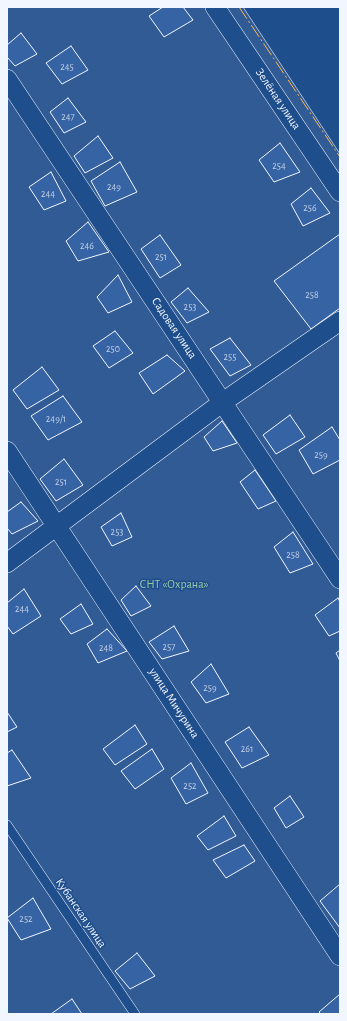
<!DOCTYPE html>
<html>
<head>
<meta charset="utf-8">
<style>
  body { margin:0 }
  #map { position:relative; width:347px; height:1021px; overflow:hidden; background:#1f4e8c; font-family:"Alegreya Sans",sans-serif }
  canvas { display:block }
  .frame { position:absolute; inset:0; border:8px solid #f2f6ff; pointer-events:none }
</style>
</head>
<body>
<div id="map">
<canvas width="347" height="1021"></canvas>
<div class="frame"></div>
</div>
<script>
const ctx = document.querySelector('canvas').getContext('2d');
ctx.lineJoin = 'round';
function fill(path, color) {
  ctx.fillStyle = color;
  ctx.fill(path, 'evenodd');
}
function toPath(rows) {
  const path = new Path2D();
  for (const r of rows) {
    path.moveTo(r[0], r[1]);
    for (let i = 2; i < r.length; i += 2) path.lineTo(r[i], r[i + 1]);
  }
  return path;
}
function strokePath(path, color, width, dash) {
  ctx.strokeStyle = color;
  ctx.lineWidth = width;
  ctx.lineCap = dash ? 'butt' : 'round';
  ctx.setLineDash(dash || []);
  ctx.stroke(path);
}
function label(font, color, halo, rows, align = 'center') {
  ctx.font = font + ' "Alegreya Sans",sans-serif';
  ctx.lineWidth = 3;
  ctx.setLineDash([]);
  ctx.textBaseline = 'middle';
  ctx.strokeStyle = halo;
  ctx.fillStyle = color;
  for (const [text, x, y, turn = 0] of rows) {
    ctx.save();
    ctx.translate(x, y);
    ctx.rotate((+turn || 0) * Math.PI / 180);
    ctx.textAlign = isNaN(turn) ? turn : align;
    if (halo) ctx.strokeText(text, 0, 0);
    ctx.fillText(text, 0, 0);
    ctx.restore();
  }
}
const green = toPath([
  [7,7,243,7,340,154,340,1014,7,1014,7,7]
]);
fill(green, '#305b95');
strokePath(green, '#a8bbd7', 1);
const building = toPath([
  [163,7,183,7,193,20,164,37,149,16,163,7],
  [21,33,37,54,15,66,7,57,7,45,21,33],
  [71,46,88,70,62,84,46,63,71,46],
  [68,98,86,122,64,133,50,112,68,98],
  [98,136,113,158,85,173,74,156,98,136],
  [280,143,300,172,274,182,259,160,280,143],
  [120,162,137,192,105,206,91,181,120,162],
  [51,172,66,201,44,210,29,187,51,172],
  [311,188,330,213,303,226,291,204,311,188],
  [88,222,109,252,78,261,66,241,88,222],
  [340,234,340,308,311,329,274,281,340,234],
  [160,235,181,265,160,278,141,249,160,235],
  [118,275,132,302,108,313,97,297,118,275],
  [188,288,209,312,187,323,171,302,188,288],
  [115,331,133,353,109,368,93,346,115,331],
  [230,338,251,365,230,376,210,349,230,338],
  [167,355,185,371,153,394,139,373,167,355],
  [42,367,59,390,27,409,13,390,42,367],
  [63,396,82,422,48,440,31,416,63,396],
  [290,415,305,437,276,454,263,435,290,415],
  [222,421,237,443,213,451,204,437,222,421],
  [332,427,340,440,340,460,313,474,299,450,332,427],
  [64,459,83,485,56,501,40,479,64,459],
  [255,470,276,501,258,509,240,482,255,470],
  [21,502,38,521,12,534,7,528,7,512,21,502],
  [121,513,132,537,112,546,101,527,121,513],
  [293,532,313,564,290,573,274,547,293,532],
  [136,586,151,606,131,616,121,600,136,586],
  [24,589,41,616,13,634,7,626,7,603,24,589],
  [338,598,340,602,340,631,329,636,315,615,338,598],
  [81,604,93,624,71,634,60,619,81,604],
  [174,626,189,651,162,659,149,642,174,626],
  [107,629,127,651,98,663,87,644,107,629],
  [340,650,340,661,336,653,340,650],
  [211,664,229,694,206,703,191,682,211,664],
  [7,712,17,727,7,732,7,712],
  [135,725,147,744,115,765,103,749,135,725],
  [249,727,269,755,242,768,225,742,249,727],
  [152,749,164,769,135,789,121,771,152,749],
  [12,750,31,778,7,786,7,753,12,750],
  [191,763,208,793,186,804,171,778,191,763],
  [290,796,304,817,286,828,274,808,290,796],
  [224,816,236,836,208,850,197,836,224,816],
  [244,845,255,861,226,878,213,860,244,845],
  [340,884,340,928,320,901,340,884],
  [33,898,51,929,21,940,7,918,33,898],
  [137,953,155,976,130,989,115,971,137,953],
  [340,994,340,1014,321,1014,319,1012,340,994],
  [72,999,82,1014,51,1014,72,999]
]);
fill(building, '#3563a3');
strokePath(building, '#f2f6ff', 1);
const service = toPath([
  [7,825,135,1014]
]);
const minor = toPath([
  [215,7,340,192],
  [7,79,340,579],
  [7,451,340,956],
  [7,563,223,402,340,321]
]);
strokePath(service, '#f2f6ff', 10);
strokePath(minor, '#f2f6ff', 20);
strokePath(service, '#1f4e8c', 9);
strokePath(minor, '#1f4e8c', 19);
strokePath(toPath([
  [239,7,340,157]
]), '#ffb74d', 1, [14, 3, 2, 3]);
label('10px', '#c3d1e8', null, [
  ["245",67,67],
  ["247",68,117],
  ["254",279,166],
  ["249",114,187],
  ["244",48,194],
  ["256",310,208],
  ["246",87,246],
  ["251",161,257],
  ["258",312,295],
  ["253",190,307],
  ["250",113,349],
  ["255",230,357],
  ["249/1",56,419],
  ["259",321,455],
  ["251",61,482],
  ["253",117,532],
  ["258",293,555],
  ["244",22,609],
  ["257",169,647],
  ["248",106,648],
  ["259",210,688],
  ["261",247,749],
  ["252",190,786],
  ["252",26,919]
]);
label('12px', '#f2f6ff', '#1f4e8c', [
  ["Зелёная улица",278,99,56],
  ["Садовая улица",174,328,56],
  ["улица Мичурина",174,703,57],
  ["Кубанская улица",81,913,56]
]);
label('12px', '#97c8a6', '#1f4e8c', [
  ["СНТ «Охрана»",174,584]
]);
</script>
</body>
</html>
